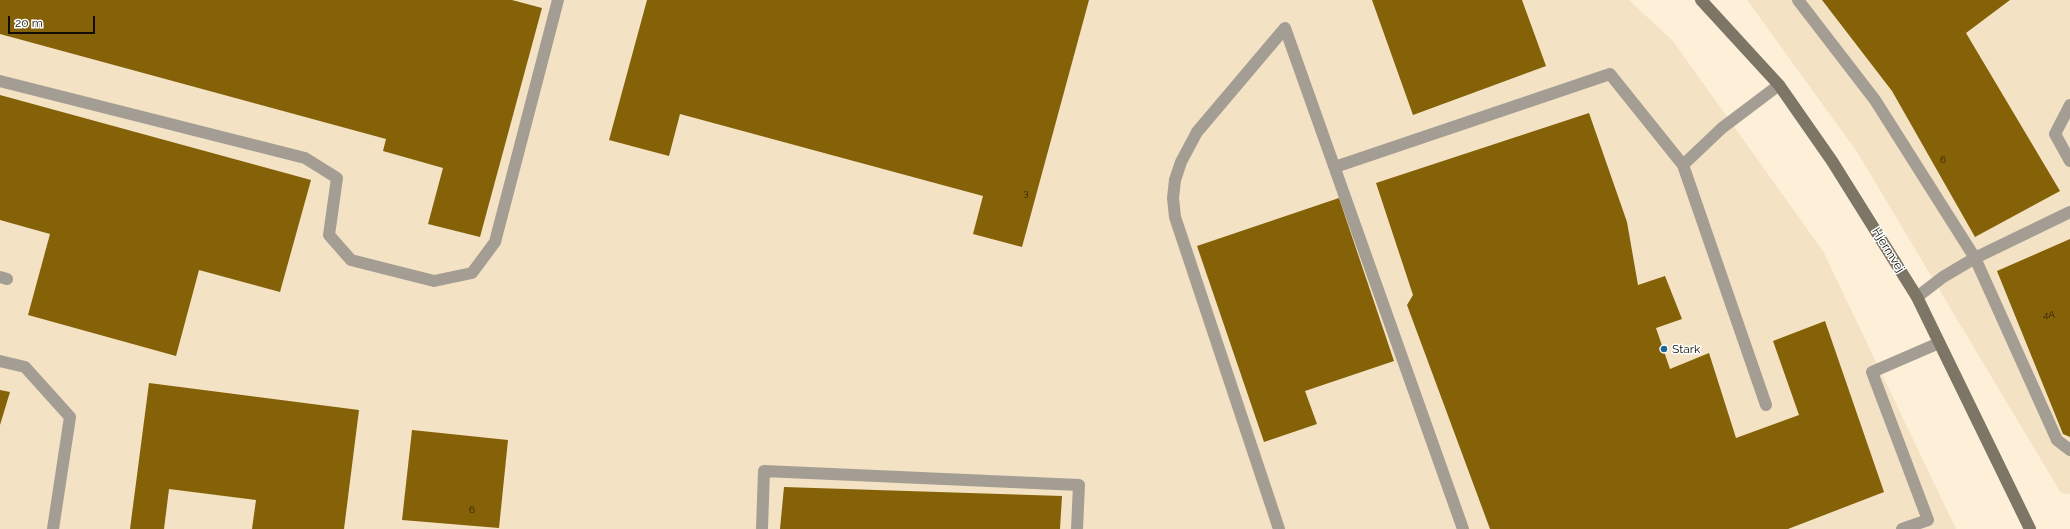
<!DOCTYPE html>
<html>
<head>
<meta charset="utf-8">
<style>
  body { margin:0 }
  #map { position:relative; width:2070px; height:529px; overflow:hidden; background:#fef0d8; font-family:Raleway,sans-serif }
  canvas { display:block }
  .scale { position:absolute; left:8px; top:16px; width:87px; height:18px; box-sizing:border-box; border:2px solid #120e06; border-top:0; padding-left:5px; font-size:12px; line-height:14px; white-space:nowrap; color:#120e06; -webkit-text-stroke:3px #fff; paint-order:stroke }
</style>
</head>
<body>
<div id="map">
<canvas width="2070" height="529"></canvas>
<div class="scale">20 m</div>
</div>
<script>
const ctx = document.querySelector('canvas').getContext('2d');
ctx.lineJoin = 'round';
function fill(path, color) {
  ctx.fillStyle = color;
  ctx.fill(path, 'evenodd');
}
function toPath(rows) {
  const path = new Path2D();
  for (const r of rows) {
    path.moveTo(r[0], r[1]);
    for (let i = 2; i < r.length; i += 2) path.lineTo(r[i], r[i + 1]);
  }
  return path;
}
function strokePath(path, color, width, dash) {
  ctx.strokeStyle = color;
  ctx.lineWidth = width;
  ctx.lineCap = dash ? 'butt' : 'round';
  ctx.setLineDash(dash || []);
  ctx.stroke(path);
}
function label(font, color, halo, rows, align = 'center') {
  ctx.font = font + ' Raleway,sans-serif';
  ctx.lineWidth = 3;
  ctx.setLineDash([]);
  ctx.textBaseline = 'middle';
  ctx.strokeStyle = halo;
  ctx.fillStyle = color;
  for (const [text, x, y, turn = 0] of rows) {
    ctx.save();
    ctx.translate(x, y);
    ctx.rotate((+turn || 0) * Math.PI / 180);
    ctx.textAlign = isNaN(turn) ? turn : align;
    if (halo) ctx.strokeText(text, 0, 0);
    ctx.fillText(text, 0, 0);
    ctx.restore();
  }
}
fill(toPath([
  [0,0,1629,0,1673,41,1823,251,1956,529,0,529],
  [1747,0,2070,0,2070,494,2061,493,1857,152]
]), '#f3e3c4');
fill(toPath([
  [0,0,512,0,542,8,480,237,428,224,443,168,383,151,386,139,0,34],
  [647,0,1089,0,1022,247,973,234,983,196,680,114,669,156,609,140],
  [1372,0,1522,0,1546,66,1413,115],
  [1822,0,2010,0,1966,33,2060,191,1975,237,1892,91],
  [0,95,311,180,280,292,199,270,176,356,28,315,50,234,0,220],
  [1589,113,1627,222,1638,285,1665,276,1682,319,1656,328,1670,369,1709,353,1736,438,1799,415,1773,341,1825,321,1884,492,1788,529,1490,529,1407,305,1413,295,1376,183],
  [1339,198,1394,361,1305,391,1317,424,1264,442,1197,246],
  [2070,239,2070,437,2063,434,1997,271],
  [149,383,359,410,344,529,252,529,256,500,169,489,164,529,130,529],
  [0,390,10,392,0,425],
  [412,430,508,440,499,528,402,520],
  [784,487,1062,496,1060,529,780,529]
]), '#856108');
strokePath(toPath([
  [1798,0,1875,100,1975,258,2057,440,2070,450],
  [0,81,305,158,337,178,329,235,351,260,434,281,472,273,495,242,558,0],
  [2070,105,2055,134,2070,161],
  [1683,165,1722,128,1779,85],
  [1335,167,1610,74,1683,165,1766,405],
  [0,277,7,279],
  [1917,297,1943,277,1975,258,2070,212],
  [0,361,25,367,70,417,53,529],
  [762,529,764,471,1079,485,1077,529],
  [1279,529,1175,217,1173,198,1175,180,1181,162,1197,132,1285,28,1463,529],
  [1902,529,1928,520,1872,372,1939,343]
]), '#a39d93', 12);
strokePath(toPath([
  [1701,0,1779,85,1832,161,1917,297,2030,529]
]), '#7d7566', 12);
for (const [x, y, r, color] of [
  [1664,349,4,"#1c689b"]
]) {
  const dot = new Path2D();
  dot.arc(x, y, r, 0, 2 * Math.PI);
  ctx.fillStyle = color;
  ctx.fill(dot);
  strokePath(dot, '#fff', 1.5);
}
label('10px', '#2f2306', null, [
  ["6",1943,160],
  ["3",1026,193],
  ["4A",2049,315],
  ["6",472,510]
]);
label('12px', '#120e06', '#fff', [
  ["Hjermvej",1888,250,58]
]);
label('12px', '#120e06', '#fff', [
  ["Stark",1672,349]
], 'left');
</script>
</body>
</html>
